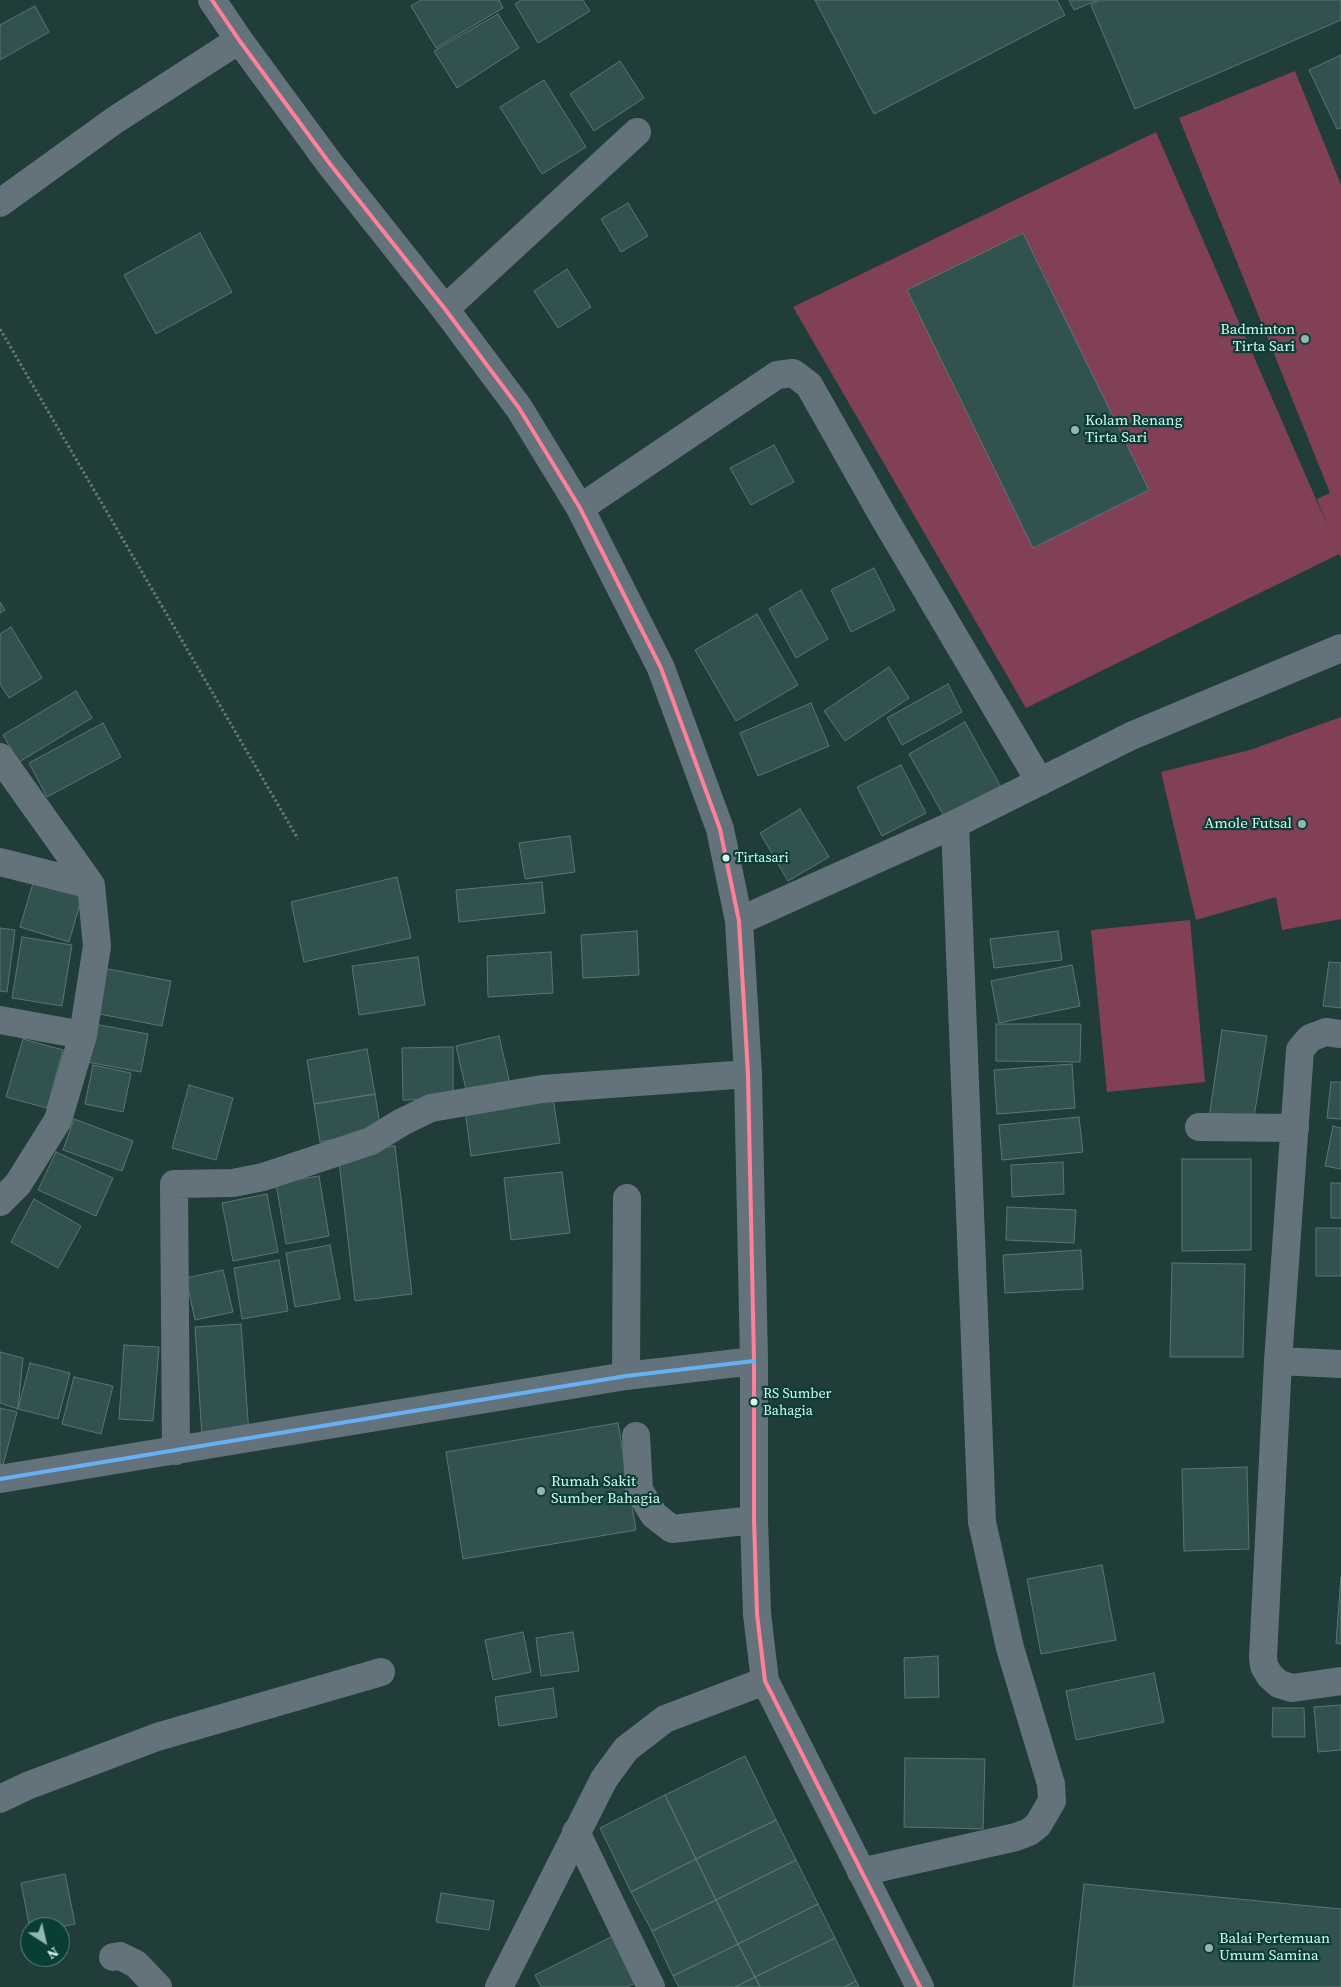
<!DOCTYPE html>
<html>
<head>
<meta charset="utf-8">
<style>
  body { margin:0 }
  #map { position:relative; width:1341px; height:1987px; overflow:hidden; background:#213d39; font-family:"Source Serif 4",serif }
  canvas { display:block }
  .north { position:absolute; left:20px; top:1917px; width:50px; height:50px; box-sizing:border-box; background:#083e36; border:1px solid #5a8880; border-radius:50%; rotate:145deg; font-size:14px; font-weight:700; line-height:20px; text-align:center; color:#d6f6ef }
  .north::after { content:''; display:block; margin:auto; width:18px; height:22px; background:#97b5af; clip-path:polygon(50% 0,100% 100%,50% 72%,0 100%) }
</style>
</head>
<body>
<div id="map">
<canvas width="1341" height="1987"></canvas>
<div class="north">N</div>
</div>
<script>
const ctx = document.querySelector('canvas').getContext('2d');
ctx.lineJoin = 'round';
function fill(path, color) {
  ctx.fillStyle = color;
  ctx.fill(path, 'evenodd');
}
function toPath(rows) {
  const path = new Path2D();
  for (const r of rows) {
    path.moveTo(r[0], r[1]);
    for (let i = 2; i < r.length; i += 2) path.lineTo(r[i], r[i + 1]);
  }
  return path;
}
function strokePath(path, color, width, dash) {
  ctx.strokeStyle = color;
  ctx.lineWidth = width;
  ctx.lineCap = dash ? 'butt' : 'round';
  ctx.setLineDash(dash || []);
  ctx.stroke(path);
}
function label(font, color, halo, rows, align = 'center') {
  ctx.font = font + ' "Source Serif 4",serif';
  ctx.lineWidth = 4.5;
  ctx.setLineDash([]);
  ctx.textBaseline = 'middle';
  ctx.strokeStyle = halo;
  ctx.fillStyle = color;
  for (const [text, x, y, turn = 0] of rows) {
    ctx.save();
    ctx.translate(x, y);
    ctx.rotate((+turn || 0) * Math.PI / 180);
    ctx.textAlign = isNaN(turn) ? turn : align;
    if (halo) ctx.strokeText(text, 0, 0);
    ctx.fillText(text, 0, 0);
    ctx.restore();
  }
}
fill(toPath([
  [1295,71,1341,185,1341,558,1339,554,1026,708,793,307,1156,132,1329,529,1317,499,1330,493,1179,118],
  [1341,717,1341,919,1282,930,1276,897,1196,920,1161,772,1250,750],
  [1190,920,1205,1082,1107,1092,1091,930]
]), '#814056');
const building = toPath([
  [421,0,499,0,503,8,436,48,411,6,421,0],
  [521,0,583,0,590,11,538,43,515,4,521,0],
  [815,0,1057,0,1065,15,874,114,815,0],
  [1069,0,1098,0,1074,10,1069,0],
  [1101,0,1341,0,1341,20,1135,109,1091,5,1101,0],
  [35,6,49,32,0,60,0,25,35,6],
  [498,14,519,48,457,88,434,51,498,14],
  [1341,55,1341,128,1337,129,1309,70,1341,55],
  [620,61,644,98,594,131,570,94,620,61],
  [544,80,586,147,542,174,500,107,544,80],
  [628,203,648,236,621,252,601,219,628,203],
  [200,233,232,292,156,334,124,275,200,233],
  [1023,233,1149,490,1033,548,907,290,1023,233],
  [567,269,591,307,558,328,534,291,567,269],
  [774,445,794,482,751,505,730,468,774,445],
  [874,568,895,610,851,632,831,590,874,568],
  [801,590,828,639,796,658,769,609,801,590],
  [0,602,5,610,0,613,0,602],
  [757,614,798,685,736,721,695,650,757,614],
  [11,627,42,678,9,698,0,684,0,634,11,627],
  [889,667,909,698,845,741,824,711,889,667],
  [948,684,962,712,902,745,887,718,948,684],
  [76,691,92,718,19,762,3,735,76,691],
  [811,703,829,746,758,776,740,733,811,703],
  [965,722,1001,787,945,818,909,754,965,722],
  [103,723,121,757,47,797,29,763,103,723],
  [901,765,926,813,882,836,857,787,901,765],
  [800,809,829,857,788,881,760,833,800,809],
  [570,836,575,872,525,879,519,843,570,836],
  [397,877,411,938,304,962,291,902,397,877],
  [34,880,83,893,69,942,20,927,34,880],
  [542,882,545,913,459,922,456,890,542,882],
  [0,928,15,930,7,992,0,991,0,928],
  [637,931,639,975,583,978,581,935,637,931],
  [1058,931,1062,960,994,968,990,939,1058,931],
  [22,937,72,945,62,1006,12,998,22,937],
  [551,952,553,993,488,997,487,956,551,952],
  [418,957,425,1005,359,1015,352,966,418,957],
  [1329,962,1341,963,1341,1008,1323,1006,1329,962],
  [1072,965,1080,1006,999,1023,991,981,1072,965],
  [103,968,171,981,162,1026,94,1013,103,968],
  [94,1024,148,1034,141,1072,87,1062,94,1024],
  [996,1024,1081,1024,1080,1062,996,1061,996,1024],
  [1222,1030,1267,1036,1253,1123,1209,1117,1222,1030],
  [499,1036,511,1088,468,1098,456,1046,499,1036],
  [23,1039,63,1050,47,1108,6,1097,23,1039],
  [453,1047,453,1099,403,1100,402,1048,453,1047],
  [367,1049,375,1094,314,1104,307,1060,367,1049],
  [1072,1064,1075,1108,997,1114,994,1070,1072,1064],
  [93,1065,131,1073,123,1112,85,1104,93,1065],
  [1331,1082,1341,1082,1341,1119,1327,1118,1331,1082],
  [189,1085,233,1098,216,1160,172,1148,189,1085],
  [375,1094,381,1132,320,1142,314,1104,375,1094],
  [553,1098,560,1143,471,1156,465,1110,553,1098],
  [1079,1117,1083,1152,1002,1160,999,1125,1079,1117],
  [74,1119,133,1141,122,1171,63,1150,74,1119],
  [1333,1126,1341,1128,1341,1169,1325,1166,1333,1126],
  [395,1146,412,1294,355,1301,338,1153,395,1146],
  [56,1152,113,1178,96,1216,38,1190,56,1152],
  [1182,1159,1251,1159,1251,1250,1182,1251,1182,1159],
  [1063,1162,1064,1194,1012,1197,1011,1165,1063,1162],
  [562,1172,570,1233,511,1240,504,1178,562,1172],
  [319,1176,329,1236,286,1244,276,1183,319,1176],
  [1331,1183,1341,1183,1341,1218,1331,1218,1331,1183],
  [267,1194,278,1252,233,1261,222,1203,267,1194],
  [34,1199,81,1226,58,1268,11,1242,34,1199],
  [1007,1207,1076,1210,1074,1243,1006,1240,1007,1207],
  [1316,1228,1341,1228,1341,1276,1316,1276,1316,1228],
  [330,1245,340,1299,295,1307,286,1253,330,1245],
  [1081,1250,1083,1289,1005,1293,1003,1255,1081,1250],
  [279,1260,288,1311,242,1319,234,1268,279,1260],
  [1172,1263,1245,1264,1243,1357,1170,1357,1172,1263],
  [223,1270,233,1312,195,1320,186,1278,223,1270],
  [241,1324,249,1434,202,1437,195,1327,241,1324],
  [124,1345,159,1347,153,1421,119,1419,124,1345],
  [0,1352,23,1358,18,1409,0,1403,0,1352],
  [30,1363,70,1373,58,1419,18,1409,30,1363],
  [74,1377,113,1386,101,1434,62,1424,74,1377],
  [0,1408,17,1412,3,1465,0,1464,0,1408],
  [618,1423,636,1530,463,1559,446,1452,618,1423],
  [1247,1467,1249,1549,1184,1551,1182,1469,1247,1467],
  [1102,1565,1116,1640,1041,1654,1027,1579,1102,1565],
  [1341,1577,1341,1644,1336,1643,1341,1577],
  [523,1632,531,1672,493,1680,485,1640,523,1632],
  [573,1632,579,1671,541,1676,536,1638,573,1632],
  [938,1656,939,1697,905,1698,904,1658,938,1656],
  [1154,1673,1164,1722,1076,1740,1066,1691,1154,1673],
  [553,1688,557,1717,499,1726,495,1697,553,1688],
  [1341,1705,1341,1750,1318,1752,1314,1707,1341,1705],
  [1273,1708,1304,1708,1305,1737,1272,1737,1273,1708],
  [745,1756,776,1820,696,1859,665,1795,745,1756],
  [905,1758,985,1759,983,1829,904,1827,905,1758],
  [665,1795,696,1859,631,1892,600,1828,665,1795],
  [776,1820,796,1860,716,1900,696,1859,776,1820],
  [696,1859,716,1900,652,1931,631,1892,696,1859],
  [796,1860,818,1904,738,1944,716,1900,796,1860],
  [65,1874,75,1924,60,1927,30,1927,30,1929,21,1883,65,1874],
  [1084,1884,1341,1909,1341,1987,1073,1987,1084,1884],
  [441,1893,494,1901,489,1930,436,1922,441,1893],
  [716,1900,738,1944,673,1976,652,1931,716,1900],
  [818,1904,835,1938,755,1977,738,1944,818,1904],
  [615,1935,638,1982,627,1987,541,1987,535,1975,615,1935],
  [835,1938,856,1981,844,1987,760,1987,755,1977,835,1938],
  [738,1944,755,1977,735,1987,679,1987,673,1976,738,1944],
  [755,1977,760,1987,735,1987,755,1977],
  [856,1981,859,1987,844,1987,856,1981]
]);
fill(building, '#325250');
strokePath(building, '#5b7574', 1);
strokePath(toPath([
  [0,329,298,839]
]), '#657578', 3, [2.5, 2.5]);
strokePath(toPath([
  [212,0,239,40,330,164,445,309,519,408,580,508,661,668,720,829,739,921,748,1074,754,1361,754,1520,757,1614,765,1681,920,1987],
  [0,203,115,120,239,40],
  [445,309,637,132],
  [580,508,777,375,793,373,809,385,883,516,1040,782],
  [0,757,91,885],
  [0,862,91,885,97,946,83,1035,58,1120,18,1184,0,1202],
  [739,921,955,824,1131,736,1341,648],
  [0,1020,83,1035],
  [1341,1034,1326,1032,1310,1038,1300,1050,1278,1361,1263,1657,1264,1666,1270,1676,1279,1684,1292,1688,1341,1681],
  [1199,1127,1295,1128],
  [1278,1361,1341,1364],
  [626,1376,627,1198],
  [636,1436,639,1490,654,1515,672,1529,754,1520],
  [176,1451,174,1184,233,1183,263,1177,371,1141,402,1122,431,1108,542,1089,748,1074],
  [0,1479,626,1376,754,1361],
  [0,1799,27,1786,157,1737,381,1672],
  [576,1832,651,1987],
  [861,1872,1016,1837,1029,1832,1038,1825,1052,1801,1051,1784,1010,1648,982,1522,955,824],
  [113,1957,120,1956,136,1964,158,1987],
  [499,1987,604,1779,626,1749,665,1719,765,1681]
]), '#64737b', 28);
strokePath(toPath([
  [212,0,239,40,330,164,445,309,519,408,580,508,661,668,720,829,739,921,748,1074,754,1361,754,1520,757,1614,765,1681,920,1987]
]), '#ff8098', 4);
strokePath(toPath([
  [0,1479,626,1376,754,1361]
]), '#66b1f2', 4);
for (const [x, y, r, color] of [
  [1305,339,5,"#97b5af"],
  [1075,430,5,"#97b5af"],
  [1302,824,5,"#97b5af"],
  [726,858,4.5,"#d6f6ef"],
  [754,1402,4.5,"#d6f6ef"],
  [541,1491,5,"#97b5af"],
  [1209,1948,5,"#97b5af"]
]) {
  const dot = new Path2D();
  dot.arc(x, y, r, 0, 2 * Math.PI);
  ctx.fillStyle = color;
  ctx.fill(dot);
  strokePath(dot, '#083e36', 2);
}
label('14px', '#d6f6ef', '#083e36', [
  ["Tirtasari",735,858],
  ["RS Sumber",763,1394],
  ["Bahagia",763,1411]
], 'left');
label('15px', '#d6f6ef', '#083e36', [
  ["Badminton",1295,330,"right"],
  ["Tirta Sari",1295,347,"right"],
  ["Kolam Renang",1085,421],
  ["Tirta Sari",1085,438],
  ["Amole Futsal",1292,824,"right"],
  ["Rumah Sakit",551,1482],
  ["Sumber Bahagia",551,1499],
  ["Balai Pertemuan",1219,1939],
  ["Umum Samina",1219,1956]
], 'left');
</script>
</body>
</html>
